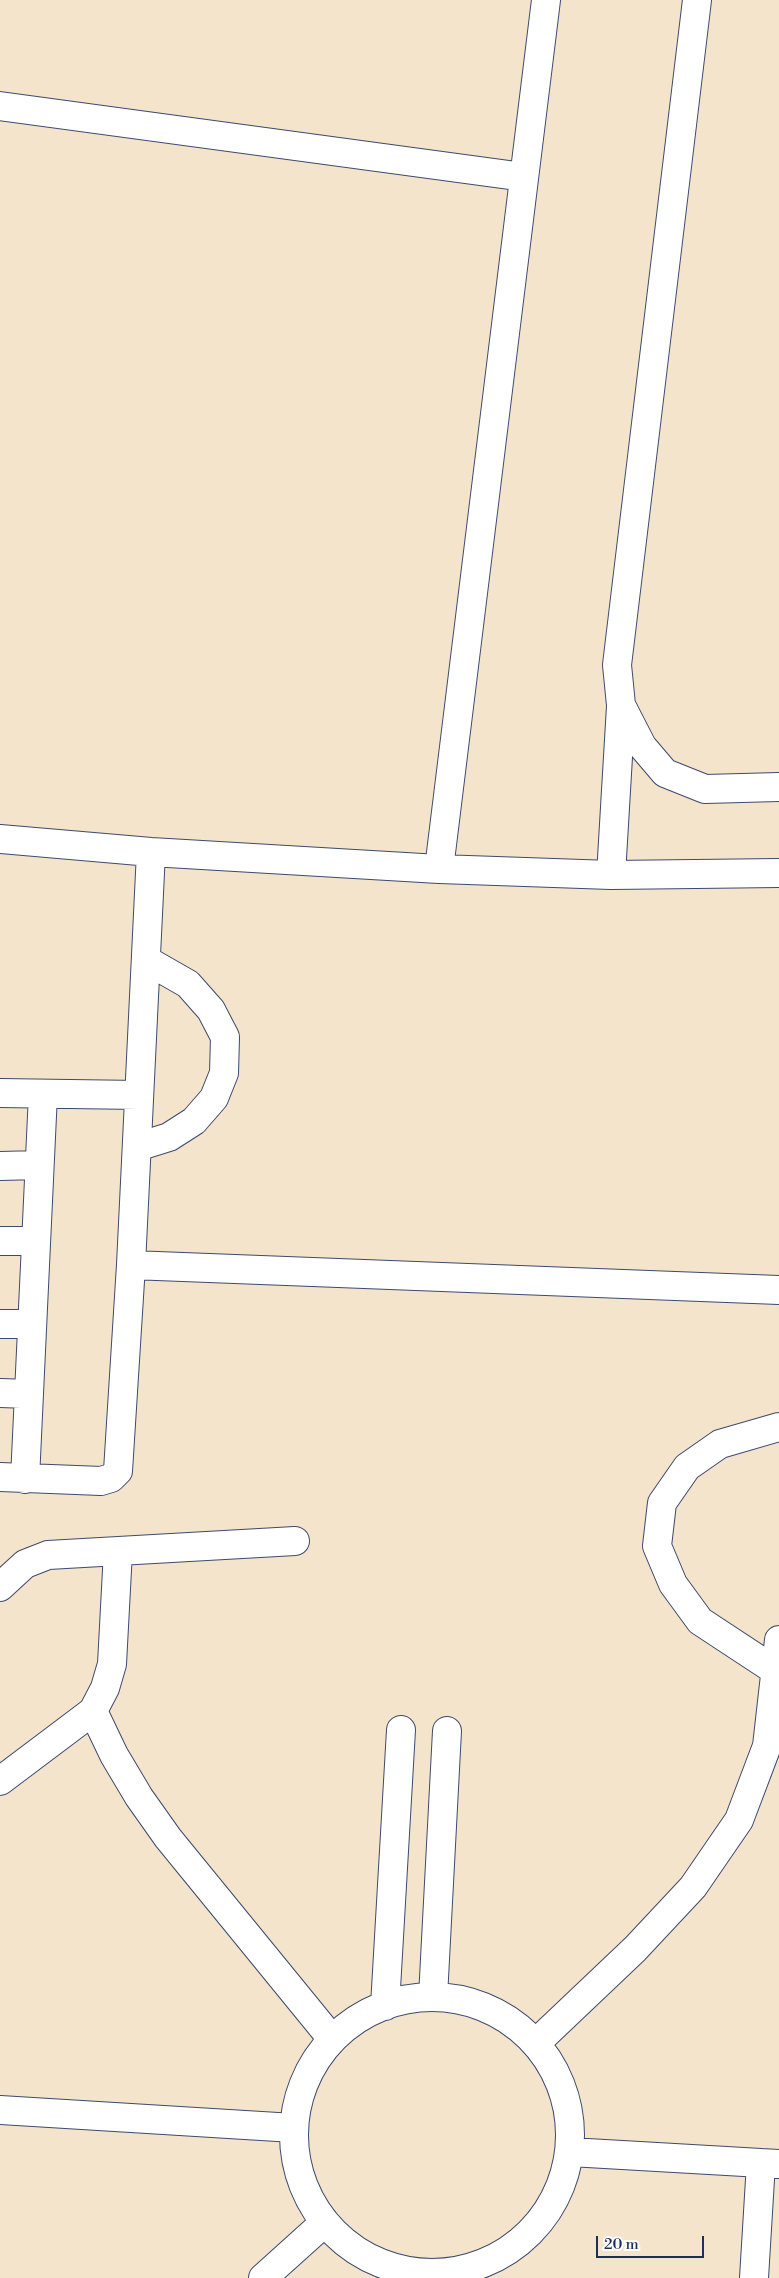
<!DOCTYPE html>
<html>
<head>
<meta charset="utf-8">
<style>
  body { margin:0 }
  #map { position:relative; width:779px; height:2278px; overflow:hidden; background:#f4e4cb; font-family:"Libre Bodoni",serif }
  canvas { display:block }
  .scale { position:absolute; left:596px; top:2236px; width:108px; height:22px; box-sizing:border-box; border:2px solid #1b2f5e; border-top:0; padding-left:6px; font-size:15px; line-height:18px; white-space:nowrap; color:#1b2f5e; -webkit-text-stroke:4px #fdfcf7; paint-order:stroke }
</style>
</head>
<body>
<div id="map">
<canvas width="779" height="2278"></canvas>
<div class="scale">20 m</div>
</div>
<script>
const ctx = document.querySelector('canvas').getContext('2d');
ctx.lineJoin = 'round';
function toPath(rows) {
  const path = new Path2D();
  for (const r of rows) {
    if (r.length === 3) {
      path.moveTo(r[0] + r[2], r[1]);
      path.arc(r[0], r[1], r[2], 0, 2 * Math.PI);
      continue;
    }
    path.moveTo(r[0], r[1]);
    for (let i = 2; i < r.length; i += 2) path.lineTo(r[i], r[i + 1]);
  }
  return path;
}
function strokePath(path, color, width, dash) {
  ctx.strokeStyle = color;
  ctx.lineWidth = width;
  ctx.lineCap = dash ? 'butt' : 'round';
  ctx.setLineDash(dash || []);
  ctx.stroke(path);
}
const minor = toPath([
  [697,0,617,665,621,705,642,746,665,773,705,789,779,787],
  [0,106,524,177],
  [0,839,151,852,439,869,611,875,779,873],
  [439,869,546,0],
  [611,875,621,706],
  [0,1093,139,1095],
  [137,1147,169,1137,194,1121,214,1098,224,1073,225,1037,211,1010,188,984,146,960],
  [0,1166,39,1165],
  [0,1241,36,1241],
  [131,1265,779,1290],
  [0,1324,32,1324],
  [0,1393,29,1394],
  [0,1477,101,1481,111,1478,118,1471,131,1265,151,852],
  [25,1479,43,1094],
  [0,1587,25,1564,48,1555,295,1541],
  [776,1671,700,1621,673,1584,657,1546,662,1503,687,1467,720,1444,779,1427],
  [93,1711,114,1755,139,1797,168,1838,332,2039],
  [0,1781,93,1711,105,1688,112,1664,118,1551],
  [433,1997,447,1731],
  [432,2135,138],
  [385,2006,401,1730],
  [536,2043,635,1949,693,1887,739,1820,767,1746,779,1640],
  [0,2110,294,2128],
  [570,2152,779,2164],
  [263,2278,324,2223],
  [754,2278,761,2163]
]);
strokePath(minor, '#3c4a6e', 30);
strokePath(minor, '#fff', 28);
</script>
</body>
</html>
